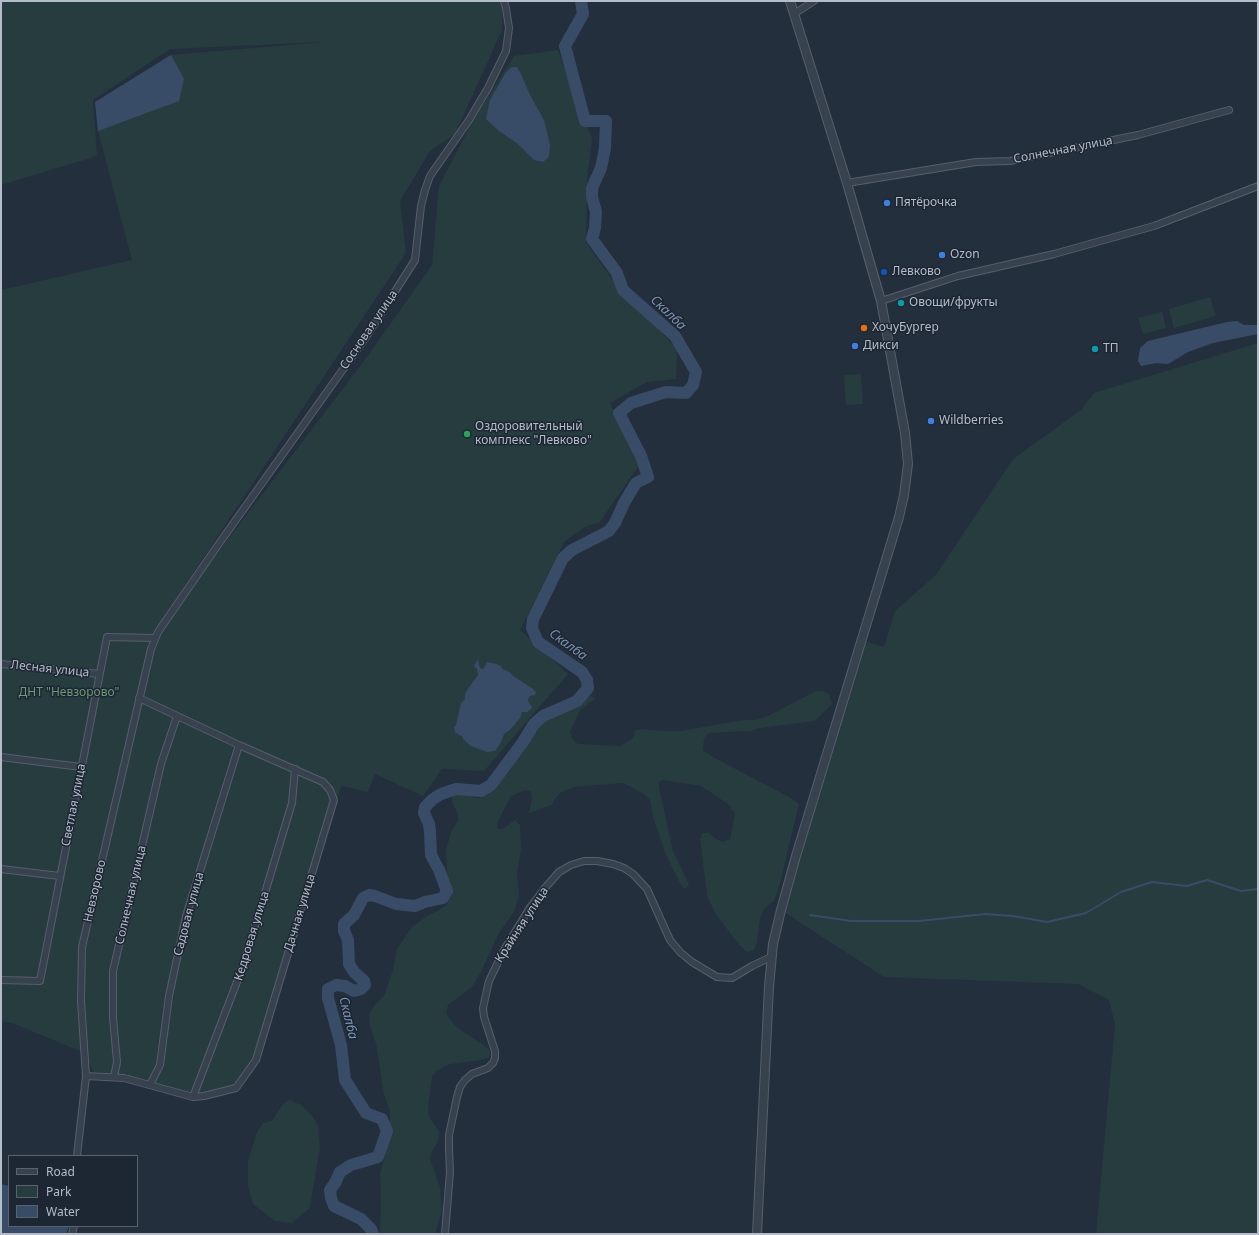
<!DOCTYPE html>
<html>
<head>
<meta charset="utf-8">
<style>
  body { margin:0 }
  #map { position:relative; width:1259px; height:1235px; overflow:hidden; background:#242f3e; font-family:"Noto Sans",sans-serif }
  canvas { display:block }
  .frame { position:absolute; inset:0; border:2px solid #b4bcc9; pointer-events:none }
  .legend { position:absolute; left:8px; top:1155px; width:130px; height:72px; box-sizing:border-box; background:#1d2633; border:1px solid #59626f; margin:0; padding:5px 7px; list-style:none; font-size:12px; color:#b4bcc9 }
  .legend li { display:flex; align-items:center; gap:8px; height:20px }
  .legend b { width:20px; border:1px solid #59626f }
</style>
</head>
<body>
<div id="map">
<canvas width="1259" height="1235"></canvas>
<div class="frame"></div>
<ul class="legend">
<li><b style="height:5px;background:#38414e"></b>Road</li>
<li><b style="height:11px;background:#263c3f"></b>Park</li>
<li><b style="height:11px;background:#394c67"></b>Water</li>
</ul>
</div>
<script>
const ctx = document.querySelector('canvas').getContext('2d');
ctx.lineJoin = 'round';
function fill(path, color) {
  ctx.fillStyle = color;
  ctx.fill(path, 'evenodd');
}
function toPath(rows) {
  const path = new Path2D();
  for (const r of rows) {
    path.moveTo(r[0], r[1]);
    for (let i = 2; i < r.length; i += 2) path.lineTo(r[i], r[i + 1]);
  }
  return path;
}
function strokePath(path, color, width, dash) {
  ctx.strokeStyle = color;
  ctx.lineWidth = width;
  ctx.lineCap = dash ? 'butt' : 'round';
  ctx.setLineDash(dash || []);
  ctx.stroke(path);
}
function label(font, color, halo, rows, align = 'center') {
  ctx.font = font + ' "Noto Sans",sans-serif';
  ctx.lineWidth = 3;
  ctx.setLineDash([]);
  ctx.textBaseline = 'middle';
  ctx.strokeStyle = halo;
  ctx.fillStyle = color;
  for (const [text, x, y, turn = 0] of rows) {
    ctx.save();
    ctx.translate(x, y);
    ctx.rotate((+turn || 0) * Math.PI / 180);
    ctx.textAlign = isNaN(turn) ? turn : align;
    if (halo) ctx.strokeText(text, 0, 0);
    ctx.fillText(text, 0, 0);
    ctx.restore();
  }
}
fill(toPath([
  [1,1,503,2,502,30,455,134,430,151,400,201,406,253,152,635,154,636,367,357,432,265,439,186,474,119,514,56,558,50,592,138,587,180,586,243,612,279,677,349,676,379,647,382,610,403,640,464,599,523,586,526,564,542,520,630,568,674,484,771,442,769,423,796,375,774,368,792,341,786,259,1056,231,1090,204,1099,177,1097,131,1077,94,1073,85,1053,12,1023,1,1021,1,290,132,260,98,131,95,102,171,55,324,42,170,49,93,100,97,156,1,185],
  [1210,297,1216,316,1174,328,1169,309],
  [1162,312,1166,328,1143,334,1138,318],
  [1258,343,1258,1234,1096,1234,1115,1024,1109,1000,1078,984,884,977,781,910,861,640,884,647,895,611,935,576,1013,459,1081,410,1094,393],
  [861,374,863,404,846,405,844,375],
  [816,691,822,691,829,694,832,704,819,717,814,721,760,728,750,731,709,733,704,738,703,750,711,756,791,798,799,804,781,880,774,901,764,909,760,918,757,943,754,950,747,952,737,942,715,913,707,896,700,840,702,833,709,833,716,839,722,842,730,839,735,813,728,804,701,786,663,780,659,782,659,788,673,851,689,885,685,889,681,885,666,855,653,817,650,800,644,794,623,783,574,787,560,793,554,800,552,805,529,813,532,798,531,792,526,790,511,796,498,821,497,828,501,830,515,820,520,825,521,850,517,873,519,896,514,912,499,933,480,974,472,987,448,1005,446,1014,456,1027,485,1046,490,1051,489,1058,481,1060,450,1064,436,1071,432,1076,428,1106,429,1117,439,1131,438,1141,431,1153,430,1159,440,1187,442,1211,435,1234,380,1234,381,1192,380,1173,390,1139,390,1111,384,1094,376,1043,370,1026,369,1014,375,1005,385,994,393,970,397,949,412,927,427,916,446,906,452,895,447,874,446,851,451,832,458,821,458,813,454,807,451,796,454,793,479,798,485,796,495,787,514,763,540,725,551,716,564,713,590,696,596,698,580,710,570,732,572,739,578,744,620,746,633,738,635,731,640,729,662,731,681,731,744,720,755,720,766,717],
  [290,1100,301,1105,311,1114,318,1126,320,1147,310,1207,304,1213,292,1223,275,1221,253,1204,248,1186,248,1161,257,1132,263,1123,272,1121,283,1104]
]), '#263c3f');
fill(toPath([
  [171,55,184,79,179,101,98,131,95,102],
  [512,67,517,67,520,72,531,97,544,120,550,145,549,157,543,162,534,160,518,144,499,131,486,119,490,100,506,72],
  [1237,321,1244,325,1258,325,1258,334,1213,343,1188,352,1168,364,1156,363,1141,366,1138,361,1140,348,1148,341,1227,322],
  [478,659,479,665,481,669,484,668,487,662,497,664,502,667,502,669,508,671,513,676,532,688,536,692,535,695,530,696,528,699,529,703,532,707,531,709,527,712,522,712,520,718,510,730,504,734,501,742,495,751,487,752,471,746,463,739,462,736,459,735,455,732,454,727,456,725,461,703,465,699,465,694,468,689,478,675,477,669,474,666],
  [1,1184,9,1186,9,1226,69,1226,66,1234,1,1234]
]), '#394c67');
strokePath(toPath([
  [810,915,851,921,919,921,985,914,1013,916,1047,922,1086,913,1121,892,1152,882,1187,886,1207,880,1241,891,1258,889]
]), '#394c67', 2);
strokePath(toPath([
  [373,1234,371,1229,361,1219,334,1206,331,1198,330,1190,335,1183,340,1172,351,1165,378,1157,387,1131,382,1119,366,1113,345,1080,341,1045,328,998,328,989,336,985,345,986,354,991,361,989,365,985,364,981,354,972,349,964,348,940,344,931,344,924,354,915,363,898,369,895,375,896,396,904,415,906,425,902,443,898,447,891,439,870,431,855,430,832,429,824,424,813,425,807,433,799,441,794,456,789,481,791,491,785,523,742,534,724,543,716,577,701,588,688,587,680,582,672,538,642,532,628,533,619,563,558,572,550,609,531,615,523,624,503,636,483,648,477,641,456,619,413,631,403,666,392,686,393,693,385,696,372,675,336,623,290,617,273,592,239,595,228,596,212,592,197,592,188,601,168,605,148,606,121,585,121,565,46,583,14,581,1]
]), '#394c67', 12);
const minor = toPath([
  [794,14,814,1],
  [847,183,976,162,1010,161,1138,135,1229,110],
  [881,301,958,276,1054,254,1154,226,1258,186],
  [1,664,99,674],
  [1,757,81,767],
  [1,869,60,876],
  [1,980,40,981,107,637,155,638],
  [86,1076,124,1078,193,1097,204,1096,236,1088,256,1060,334,800,330,790,323,782,239,745,139,698],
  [114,1077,117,1062,113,1018,113,971,161,764,177,716],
  [150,1085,160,1065,169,996,186,916,239,745],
  [193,1097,243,966,292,803,295,769],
  [77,1156,86,1076,81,1001,82,947,151,649,158,632,218,545,366,337,415,260,421,206,425,190,430,176,469,120,488,88,506,51,509,28,506,8,504,1],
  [72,1234,74,1226],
  [445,1234,450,1172,449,1148,449,1135,457,1097,460,1087,465,1080,472,1074,488,1068,493,1063,495,1058,495,1051,484,1017,483,1008,489,981,504,950,529,909,545,888,559,872,571,865,584,861,597,861,613,864,624,868,633,874,647,889,670,940,680,952,692,962,717,977,732,978,752,966,771,957]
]);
const tertiary = toPath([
  [757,1234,769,987,773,944,781,910,796,856,899,517,904,495,908,464,905,433,881,301,847,183,790,1]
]);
strokePath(minor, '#565f6c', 8);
strokePath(tertiary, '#565f6c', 10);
strokePath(minor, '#38414e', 6);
strokePath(tertiary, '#38414e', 8);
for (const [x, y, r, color] of [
  [887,203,4,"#3f7fe0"],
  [942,255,4,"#3f7fe0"],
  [884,272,4,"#1a4fb4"],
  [901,303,4,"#0f9aa8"],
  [864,328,4,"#e8710a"],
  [855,346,4,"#3f7fe0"],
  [1095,349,4,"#0f9aa8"],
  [931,421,4,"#3f7fe0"],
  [467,434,4,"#2e9e5b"]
]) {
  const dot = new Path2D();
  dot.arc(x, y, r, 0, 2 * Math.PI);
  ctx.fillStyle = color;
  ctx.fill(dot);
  strokePath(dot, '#1d2633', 1.5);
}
label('12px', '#b4bcc9', '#1d2633', [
  ["Солнечная улица",1063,150,-11],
  ["Сосновая улица",369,330,-56],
  ["Лесная улица",50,669,6],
  ["Светлая улица",74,805,-79],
  ["Невзорово",95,891,-77],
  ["Солнечная улица",131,895,-77],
  ["Дачная улица",300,913,-73],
  ["Садовая улица",189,914,-75],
  ["Крайняя улица",522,925,-57],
  ["Кедровая улица",252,936,-73]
]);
label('12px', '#b4bcc9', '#1d2633', [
  ["Пятёрочка",895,203],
  ["Ozon",950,255],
  ["Левково",892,272],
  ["Овощи/фрукты",909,303],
  ["ХочуБургер",872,328],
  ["Дикси",863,346],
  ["ТП",1103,349],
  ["Wildberries",939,421],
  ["Оздоровительный",475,427],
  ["комплекс \"Левково\"",475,441]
], 'left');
label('12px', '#6b9a76', '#1d2633', [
  ["ДНТ \"Невзорово\"",69,693]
]);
label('italic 13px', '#7c92b1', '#1d2633', [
  ["Скалба",668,313,44],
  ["Скалба",568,645,36],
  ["Скалба",348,1018,76]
]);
</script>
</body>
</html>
